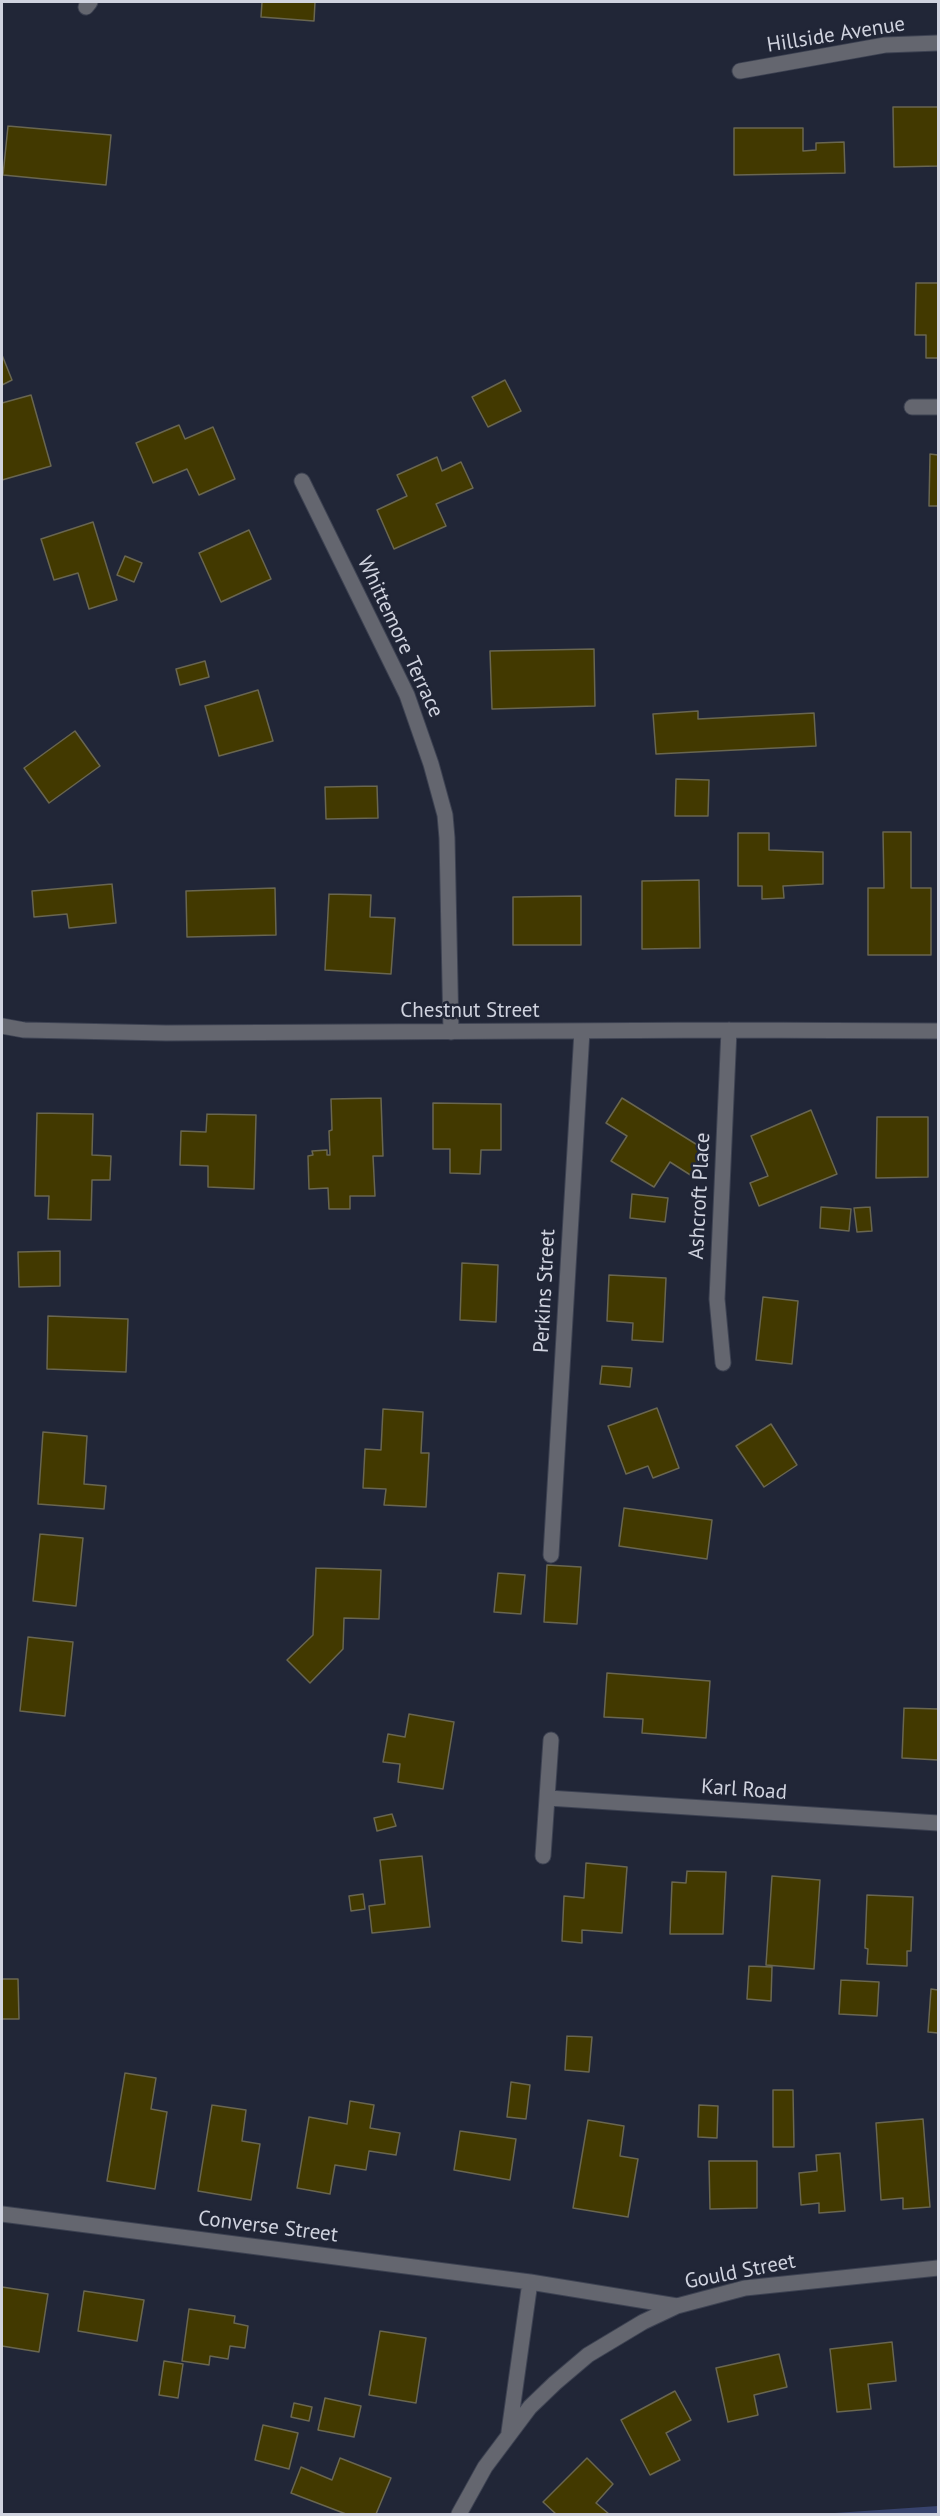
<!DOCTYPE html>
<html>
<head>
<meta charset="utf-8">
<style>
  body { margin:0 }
  #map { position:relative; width:940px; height:2516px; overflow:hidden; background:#212637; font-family:"PT Sans",sans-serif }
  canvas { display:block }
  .frame { position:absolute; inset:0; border:3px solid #d0d3df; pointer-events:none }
</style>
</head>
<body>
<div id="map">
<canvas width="940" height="2516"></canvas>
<div class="frame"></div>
</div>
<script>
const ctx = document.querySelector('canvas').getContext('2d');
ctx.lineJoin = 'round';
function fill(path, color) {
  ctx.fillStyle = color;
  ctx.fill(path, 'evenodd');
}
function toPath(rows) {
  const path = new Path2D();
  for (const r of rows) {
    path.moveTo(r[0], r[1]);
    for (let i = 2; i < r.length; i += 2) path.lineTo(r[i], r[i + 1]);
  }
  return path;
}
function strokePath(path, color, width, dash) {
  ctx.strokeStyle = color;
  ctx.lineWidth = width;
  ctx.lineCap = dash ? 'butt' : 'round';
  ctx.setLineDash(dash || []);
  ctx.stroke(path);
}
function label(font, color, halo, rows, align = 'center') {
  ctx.font = font + ' "PT Sans",sans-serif';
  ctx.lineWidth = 5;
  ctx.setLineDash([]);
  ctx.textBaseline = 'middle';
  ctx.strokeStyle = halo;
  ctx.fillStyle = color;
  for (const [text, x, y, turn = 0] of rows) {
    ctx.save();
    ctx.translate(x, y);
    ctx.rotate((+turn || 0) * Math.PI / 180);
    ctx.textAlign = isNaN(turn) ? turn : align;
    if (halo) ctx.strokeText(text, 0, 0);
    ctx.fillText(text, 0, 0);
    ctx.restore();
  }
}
fill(toPath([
  [938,2506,938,2514,820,2514]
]), '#38436d');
const building = toPath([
  [262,2,315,2,314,21,261,17,262,2],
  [893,107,938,107,938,166,894,167,893,107],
  [8,126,111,135,106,185,3,175,8,126],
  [734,128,803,128,803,151,816,150,816,143,844,142,845,173,734,175,734,128],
  [916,283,938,283,938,358,926,358,926,335,915,335,916,283],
  [2,355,12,380,2,385,2,355],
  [505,380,521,411,488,427,472,397,505,380],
  [31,395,51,466,2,480,2,403,31,395],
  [179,425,185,439,213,427,235,479,199,495,187,469,153,483,136,443,179,425],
  [930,454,938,455,938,506,929,506,930,454],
  [437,457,442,471,461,462,473,488,436,504,446,526,394,549,377,510,407,496,397,475,437,457],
  [93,522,117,600,89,609,78,573,54,580,41,539,93,522],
  [249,530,271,579,221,602,199,553,249,530],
  [125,556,142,563,134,582,117,575,125,556],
  [594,649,595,706,492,709,490,651,594,649],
  [205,661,209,677,180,685,176,669,205,661],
  [258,690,273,741,219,756,205,706,258,690],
  [698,711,698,719,814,713,816,746,656,754,653,714,698,711],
  [75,731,100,766,49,803,24,768,75,731],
  [676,779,709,780,708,816,675,816,676,779],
  [377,786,378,818,326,819,325,787,377,786],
  [883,832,911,832,911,888,931,888,931,955,868,955,868,888,884,888,883,832],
  [738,833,769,833,769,850,823,852,823,884,783,886,784,898,762,899,762,886,738,886,738,833],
  [699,880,700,948,642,949,642,881,699,880],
  [112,884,116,923,69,928,67,914,34,917,32,891,112,884],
  [275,888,276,935,187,937,186,891,275,888],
  [329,894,371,895,370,917,395,918,391,974,325,970,329,894],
  [581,896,581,945,513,945,513,897,581,896],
  [381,1098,383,1156,373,1156,375,1196,350,1196,350,1209,329,1209,328,1188,309,1189,308,1156,313,1155,312,1151,327,1150,327,1155,330,1155,329,1131,332,1130,331,1099,381,1098],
  [622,1098,707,1151,692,1176,670,1162,654,1187,611,1161,627,1136,606,1123,622,1098],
  [433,1103,501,1104,501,1150,481,1150,480,1174,450,1173,450,1149,433,1149,433,1103],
  [811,1110,837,1174,759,1206,750,1183,768,1176,751,1136,811,1110],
  [37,1113,93,1114,92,1155,111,1156,110,1180,92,1180,91,1220,48,1219,49,1196,35,1196,37,1113],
  [207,1114,256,1115,254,1189,208,1187,208,1166,180,1165,181,1131,206,1132,207,1114],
  [877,1117,928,1117,928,1177,876,1178,877,1117],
  [632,1194,668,1198,665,1222,630,1218,632,1194],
  [821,1207,851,1209,849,1231,820,1228,821,1207],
  [870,1207,872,1231,857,1232,854,1208,870,1207],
  [60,1251,60,1286,19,1287,18,1252,60,1251],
  [462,1263,498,1265,496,1322,460,1320,462,1263],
  [609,1275,666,1278,663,1342,632,1340,633,1323,607,1321,609,1275],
  [763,1297,798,1301,792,1364,756,1360,763,1297],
  [48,1316,128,1319,126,1372,47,1369,48,1316],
  [602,1366,632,1368,630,1387,600,1384,602,1366],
  [657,1408,679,1468,653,1478,648,1466,626,1474,608,1426,657,1408],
  [383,1409,423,1412,421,1453,429,1453,426,1507,384,1505,386,1489,363,1488,365,1449,381,1450,383,1409],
  [771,1424,797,1465,764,1487,736,1446,771,1424],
  [43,1432,87,1436,84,1484,106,1486,104,1509,38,1504,43,1432],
  [624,1508,712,1520,707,1559,619,1546,624,1508],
  [40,1534,83,1538,76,1606,33,1601,40,1534],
  [547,1565,581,1567,577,1624,544,1622,547,1565],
  [316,1568,381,1570,379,1619,344,1618,343,1649,310,1683,287,1660,313,1635,316,1568],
  [498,1573,525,1575,521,1614,494,1612,498,1573],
  [28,1637,73,1642,65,1716,20,1711,28,1637],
  [607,1673,710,1681,706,1738,642,1733,643,1719,604,1717,607,1673],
  [904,1708,938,1709,938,1760,902,1758,904,1708],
  [409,1714,454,1722,443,1789,398,1782,400,1764,383,1762,388,1734,405,1737,409,1714],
  [392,1814,396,1826,377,1831,374,1818,392,1814],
  [422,1856,430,1927,372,1933,369,1906,385,1904,380,1860,422,1856],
  [586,1863,627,1867,622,1933,582,1930,582,1943,562,1941,564,1896,584,1898,586,1863],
  [687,1871,726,1872,723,1934,670,1934,672,1882,686,1883,687,1871],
  [772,1876,820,1880,814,1969,766,1965,772,1876],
  [363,1894,365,1909,351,1911,349,1896,363,1894],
  [867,1895,913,1897,911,1951,907,1951,907,1966,867,1964,868,1949,865,1948,867,1895],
  [749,1966,772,1967,771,2001,747,1999,749,1966],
  [2,1979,18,1979,19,2019,2,2019,2,1979],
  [841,1980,879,1982,877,2016,839,2014,841,1980],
  [931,1989,938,1990,938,2033,928,2032,931,1989],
  [567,2036,592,2037,589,2072,565,2070,567,2036],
  [125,2073,156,2078,151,2109,167,2112,155,2189,107,2181,125,2073],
  [511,2082,530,2085,526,2119,507,2117,511,2082],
  [773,2090,793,2090,794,2147,773,2147,773,2090],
  [350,2101,374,2105,370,2128,400,2133,396,2155,369,2151,366,2170,335,2165,330,2194,297,2188,309,2117,347,2124,350,2101],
  [212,2105,246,2110,242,2141,260,2144,251,2200,198,2191,212,2105],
  [699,2105,718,2106,717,2138,698,2137,699,2105],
  [923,2119,930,2207,903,2209,903,2198,881,2200,876,2123,923,2119],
  [588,2120,624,2126,620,2156,638,2159,628,2217,573,2208,588,2120],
  [460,2131,516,2139,510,2180,454,2170,460,2131],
  [840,2153,845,2211,819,2213,819,2203,801,2205,799,2173,817,2171,816,2155,840,2153],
  [709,2161,757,2161,757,2208,710,2209,709,2161],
  [2,2287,48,2294,39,2352,2,2346,2,2287],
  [84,2291,144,2300,137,2341,78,2331,84,2291],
  [189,2309,235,2316,234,2323,248,2326,245,2348,230,2346,228,2359,210,2356,209,2365,182,2361,189,2309],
  [380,2331,426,2338,416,2403,369,2395,380,2331],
  [892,2342,896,2381,868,2384,871,2409,837,2412,830,2349,892,2342],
  [779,2354,787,2387,754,2395,758,2415,728,2422,716,2368,779,2354],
  [164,2361,183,2364,178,2398,159,2395,164,2361],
  [675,2391,691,2420,666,2433,680,2460,650,2475,621,2420,675,2391],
  [325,2398,361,2406,354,2437,318,2430,325,2398],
  [294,2403,312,2407,309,2421,291,2417,294,2403],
  [263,2425,298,2433,289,2469,255,2460,263,2425],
  [340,2458,391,2478,376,2514,346,2514,291,2493,301,2467,332,2480,340,2458],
  [587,2458,613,2484,596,2503,609,2514,556,2514,543,2502,587,2458]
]);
fill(building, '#423900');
strokePath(building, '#696650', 1.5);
const minor = toPath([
  [86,7,90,2],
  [740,71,885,45,938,43],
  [912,407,938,407],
  [302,481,407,695,431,764,445,815,447,838,451,1032],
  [2,1026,24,1030,166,1033,729,1030,938,1031],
  [723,1363,717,1299,729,1030],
  [551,1555,582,1031],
  [548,1798,938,1823],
  [543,1856,551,1740],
  [2,2214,530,2282,677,2306],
  [509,2432,530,2282],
  [459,2514,485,2467,530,2407,555,2383,588,2355,643,2322,677,2306,745,2288,938,2268]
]);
strokePath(minor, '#3d4252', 17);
strokePath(minor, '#64666f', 15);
label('21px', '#d0d3df', '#212637', [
  ["Hillside Avenue",836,35,-9],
  ["Whittemore Terrace",400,637,65],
  ["Chestnut Street",470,1011],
  ["Ashcroft Place",700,1196,-87],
  ["Perkins Street",545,1291,-87],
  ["Karl Road",744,1790,4],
  ["Converse Street",268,2227,7],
  ["Gould Street",740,2272,-11]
]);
</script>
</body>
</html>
